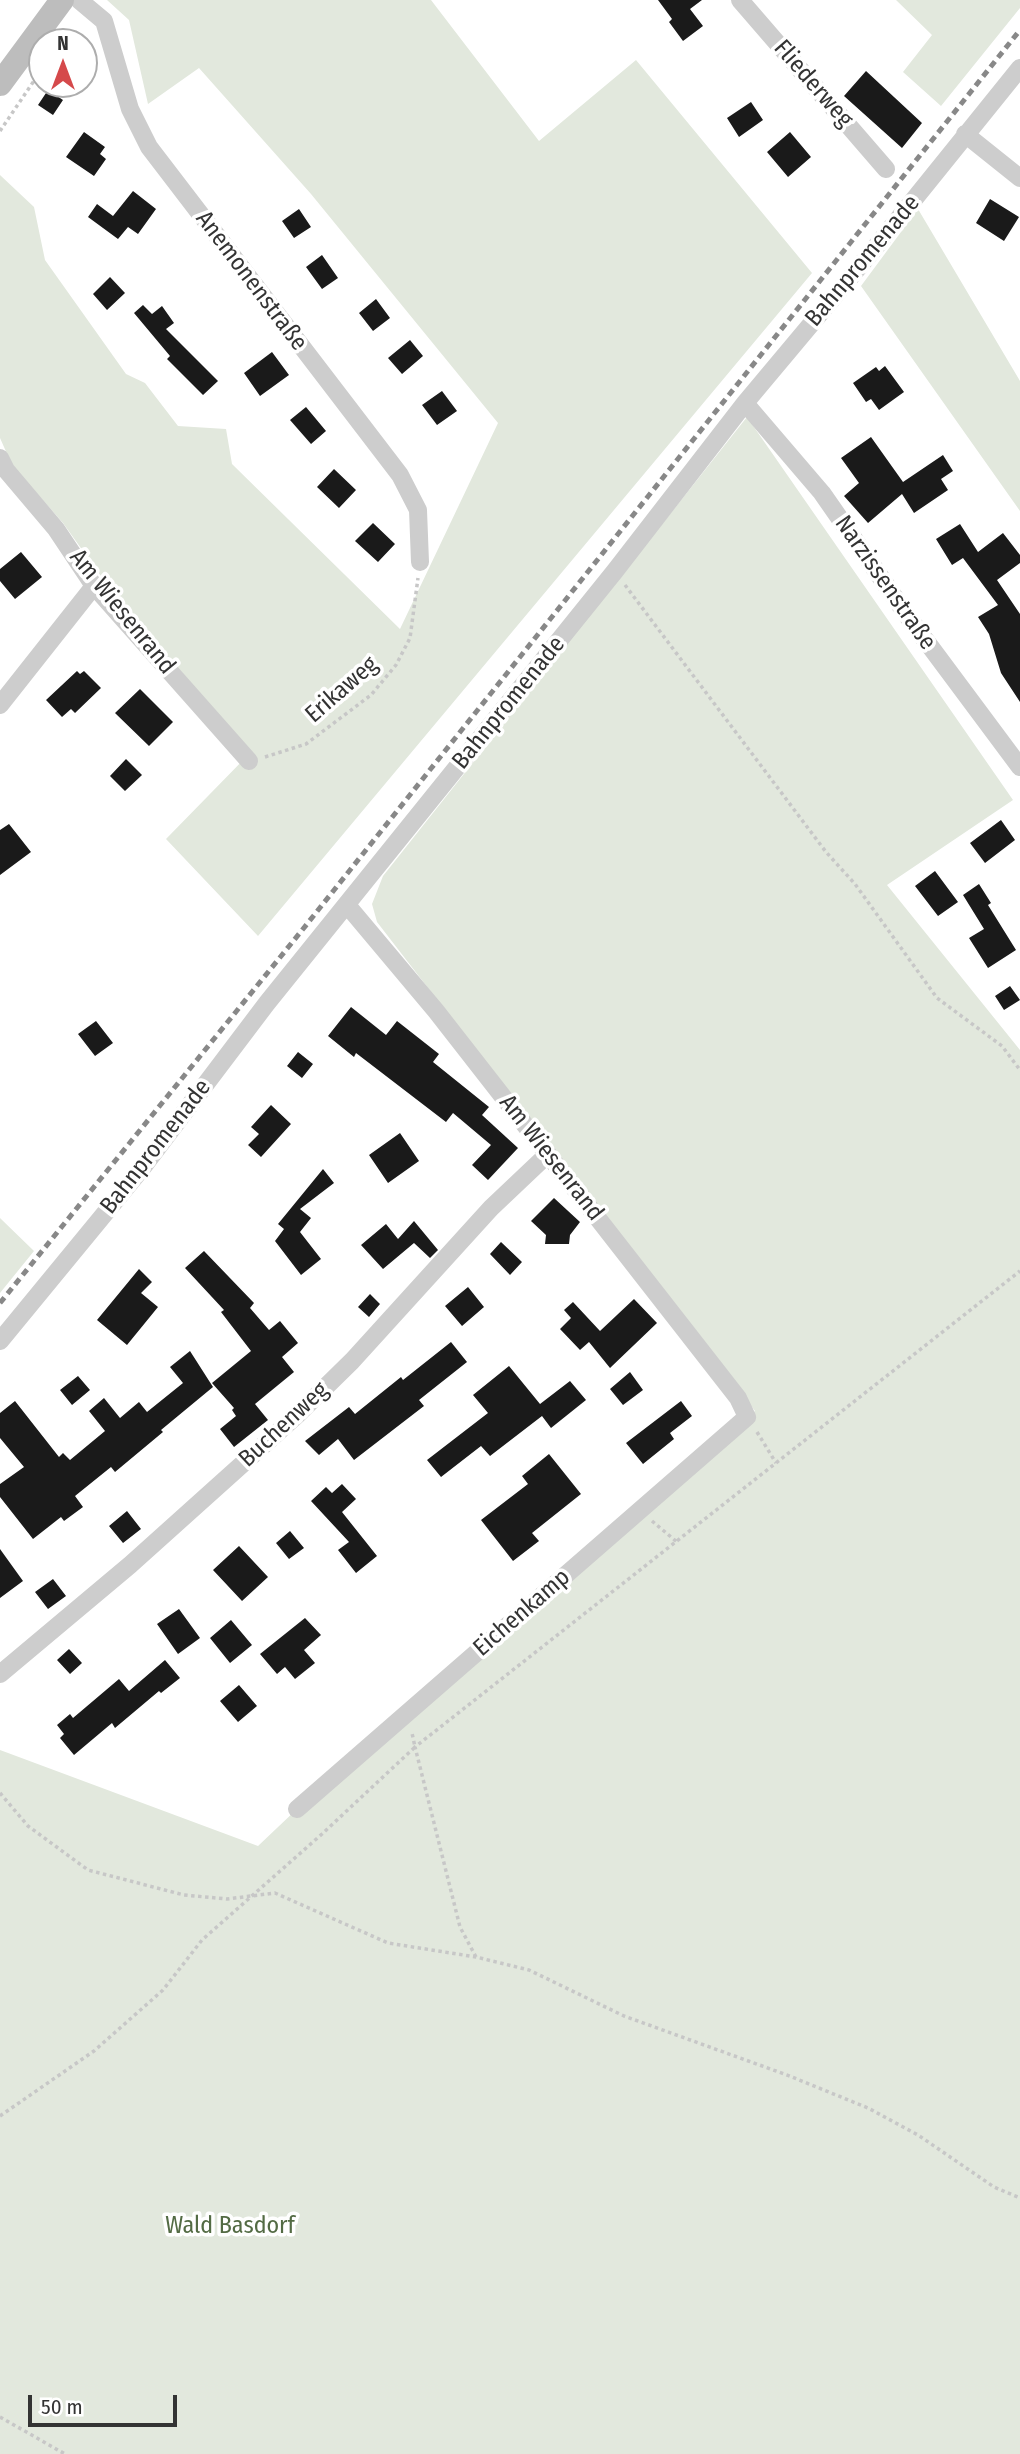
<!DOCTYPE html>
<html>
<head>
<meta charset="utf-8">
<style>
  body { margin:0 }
  #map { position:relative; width:1020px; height:2454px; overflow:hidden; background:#fff; font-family:"Fira Sans Condensed",sans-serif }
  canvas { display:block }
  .north { position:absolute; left:28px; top:28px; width:70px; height:70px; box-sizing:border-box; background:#fff; border:2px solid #adadad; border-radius:50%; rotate:0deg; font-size:19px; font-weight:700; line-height:28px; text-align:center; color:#333 }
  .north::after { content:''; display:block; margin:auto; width:24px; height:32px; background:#d5494b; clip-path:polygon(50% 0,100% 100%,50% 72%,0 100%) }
  .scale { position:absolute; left:28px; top:2395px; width:149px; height:32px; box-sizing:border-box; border:4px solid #333; border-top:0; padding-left:9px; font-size:21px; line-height:24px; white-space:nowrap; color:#333; -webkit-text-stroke:5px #fff; paint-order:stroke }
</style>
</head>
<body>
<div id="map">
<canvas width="1020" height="2454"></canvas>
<div class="north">N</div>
<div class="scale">50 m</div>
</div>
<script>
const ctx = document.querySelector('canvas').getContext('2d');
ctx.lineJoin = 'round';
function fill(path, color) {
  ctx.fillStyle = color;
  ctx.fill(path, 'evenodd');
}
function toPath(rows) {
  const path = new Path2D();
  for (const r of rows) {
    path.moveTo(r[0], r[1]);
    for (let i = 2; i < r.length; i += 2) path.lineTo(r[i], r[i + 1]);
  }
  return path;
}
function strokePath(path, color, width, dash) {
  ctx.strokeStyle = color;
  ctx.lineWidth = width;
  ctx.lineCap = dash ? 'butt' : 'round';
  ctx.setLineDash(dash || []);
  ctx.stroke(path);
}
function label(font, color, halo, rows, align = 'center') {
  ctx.font = font + ' "Fira Sans Condensed",sans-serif';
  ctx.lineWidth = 7;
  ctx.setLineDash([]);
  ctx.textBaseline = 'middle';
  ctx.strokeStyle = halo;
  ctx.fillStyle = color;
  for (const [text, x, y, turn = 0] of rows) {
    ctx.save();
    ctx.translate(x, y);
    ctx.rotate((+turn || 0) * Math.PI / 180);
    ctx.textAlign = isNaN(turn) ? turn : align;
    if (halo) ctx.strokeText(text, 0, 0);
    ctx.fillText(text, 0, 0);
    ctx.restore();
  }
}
fill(toPath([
  [107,0,431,0,539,141,636,60,812,273,258,936,166,839,250,753,103,579,63,523,12,465,0,438,0,175,34,207,45,260,126,374,145,383,178,426,226,429,232,464,400,629,498,423,311,194,199,68,148,104,129,20],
  [896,0,1020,0,1020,8,941,106,903,72,932,35],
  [918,209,1020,381,1020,511,861,286],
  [747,417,1013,800,887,885,1020,1050,1020,2454,0,2454,0,1750,258,1846,297,1809,755,1411,377,922,372,904,383,876],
  [0,1218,34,1251,0,1293]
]), '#e2e8dd');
fill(toPath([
  [658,0,702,0,690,9,703,26,683,41,669,22,672,19],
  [866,71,922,123,902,148,844,96],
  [48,90,63,100,53,115,38,105],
  [751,102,763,120,739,137,727,118],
  [84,132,105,147,100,154,106,159,94,176,66,157],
  [790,132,811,157,788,177,767,152],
  [133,191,156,209,138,234,128,227,118,239,88,217,97,204,113,216],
  [990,199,1019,217,1004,241,976,223],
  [299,209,311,227,294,238,282,221],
  [322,255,338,278,322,289,306,267],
  [110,277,125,293,107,310,93,294],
  [376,299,390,318,373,331,359,313],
  [143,305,152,314,162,306,174,323,166,329,218,381,203,395,167,359,170,356,134,313],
  [410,340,423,356,402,374,388,358],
  [272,352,289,375,260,396,244,373],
  [885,366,904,392,879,410,871,399,866,402,853,383,876,367,879,371],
  [442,391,457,411,437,425,422,405],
  [306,407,326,431,311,444,290,420],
  [871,437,903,482,943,455,953,471,941,479,948,490,914,513,902,494,868,523,844,496,859,483,841,458],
  [334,469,356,490,339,508,317,487],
  [373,523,395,544,378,562,355,541],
  [960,524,978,552,1003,533,1020,555,1020,563,997,580,1020,614,1020,702,1001,673,989,634,978,617,998,605,963,558,952,565,936,539],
  [21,552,42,577,15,599,0,581,0,569],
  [77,671,80,674,84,671,101,688,75,713,71,709,62,717,46,700],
  [140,689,173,722,149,746,115,713],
  [126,759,142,775,125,791,110,776],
  [1001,820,1015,840,985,863,970,843],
  [9,824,31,852,0,875,0,830],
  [935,871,958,902,938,916,915,886],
  [979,884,991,903,988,905,1016,950,988,968,969,938,984,929,963,895],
  [1010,986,1020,1000,1004,1010,995,996],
  [351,1007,386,1035,397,1021,439,1054,433,1062,489,1107,482,1115,518,1148,488,1180,472,1165,491,1145,453,1113,446,1122,356,1053,354,1057,328,1036],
  [96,1021,113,1043,95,1056,78,1034],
  [298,1052,313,1064,302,1078,287,1066],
  [271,1105,291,1124,261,1157,248,1145,259,1134,251,1127],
  [400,1133,419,1161,388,1183,369,1155],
  [323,1169,334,1183,300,1209,311,1218,300,1232,321,1259,301,1275,275,1241,284,1229,278,1224],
  [554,1198,580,1222,570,1235,569,1244,545,1244,546,1235,531,1221],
  [414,1221,438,1250,430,1258,414,1243,383,1269,361,1245,386,1224,398,1239],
  [501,1242,522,1262,510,1275,490,1254],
  [204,1251,254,1303,250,1308,269,1330,280,1321,298,1343,282,1357,294,1372,255,1404,268,1420,234,1447,220,1429,236,1416,232,1410,234,1408,212,1383,251,1351,221,1312,224,1310,185,1268],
  [139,1269,152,1282,141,1293,158,1307,127,1345,97,1320],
  [468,1287,484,1307,462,1326,445,1306],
  [370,1294,380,1304,369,1317,358,1307],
  [634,1299,657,1323,610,1368,589,1342,580,1350,560,1329,571,1318,564,1310,573,1302,600,1331],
  [451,1342,467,1362,419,1400,424,1406,354,1460,338,1439,319,1455,305,1441,349,1407,355,1414,401,1377,403,1380],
  [190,1351,213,1387,161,1430,163,1432,115,1472,111,1467,75,1496,83,1507,64,1521,61,1517,33,1539,0,1497,0,1484,24,1467,0,1438,0,1413,15,1401,59,1457,63,1453,70,1460,105,1431,89,1411,104,1398,120,1418,139,1402,147,1412,183,1383,170,1367],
  [509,1366,540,1404,570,1381,586,1400,551,1428,542,1416,490,1456,481,1446,441,1477,427,1460,488,1413,473,1395],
  [630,1372,643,1390,623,1405,610,1389],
  [78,1376,90,1390,72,1405,60,1390],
  [681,1401,692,1416,670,1433,674,1439,643,1464,626,1443],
  [549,1454,581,1494,532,1533,539,1541,513,1561,481,1520,528,1484,522,1476],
  [342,1484,356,1499,342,1512,377,1556,356,1573,338,1550,349,1542,311,1501,326,1487,332,1493],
  [127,1511,141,1529,123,1543,109,1526],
  [290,1531,304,1548,289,1559,276,1543],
  [239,1546,268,1577,242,1601,213,1570],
  [0,1549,23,1581,0,1598],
  [53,1579,66,1596,48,1609,35,1592],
  [179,1609,200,1638,178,1654,157,1624],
  [305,1618,321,1635,304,1650,315,1663,295,1679,285,1667,277,1674,260,1654],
  [231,1620,252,1645,230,1663,210,1638],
  [69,1649,82,1663,70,1674,57,1660],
  [165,1660,180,1678,161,1693,159,1691,115,1728,112,1723,74,1755,60,1738,64,1734,57,1725,70,1714,73,1718,119,1679,129,1691],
  [239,1685,257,1706,238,1722,220,1701]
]), '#1a1a1a');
strokePath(toPath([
  [0,131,42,69],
  [625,585,826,852,855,884,937,998,1002,1046,1020,1070],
  [265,757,306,744,371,695,396,665,410,638,418,578],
  [757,1432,776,1463],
  [652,1521,677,1542],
  [0,1793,28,1826,88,1870,184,1895,227,1899,275,1893,388,1943,476,1957,529,1970,624,2016,787,2075,868,2108,918,2135,994,2187,1020,2198],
  [476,1957,460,1927,415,1747,1020,1271],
  [0,2116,94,2051,163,1990,202,1940,322,1834,415,1747,412,1733],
  [0,2417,65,2454]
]), '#c7c7c7', 3.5, [3.5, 3.5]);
strokePath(toPath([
  [79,0,104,21,130,109,149,147,400,475,418,510,420,562],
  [740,0,886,169],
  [965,134,1020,178],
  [745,403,822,493,909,618,1020,767],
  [0,458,6,470,56,529,94,586,249,761],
  [0,705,94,586],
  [0,1341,143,1167,267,1003,615,571,745,403,874,249,1020,68],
  [0,1674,130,1565,297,1415,352,1361,491,1208,548,1154],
  [297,1809,747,1417,738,1398,436,1011,347,905]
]), '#cdcdcd', 18);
strokePath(toPath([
  [0,84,62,0]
]), '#bdbdbd', 24);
strokePath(toPath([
  [0,1303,303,929,1020,30]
]), '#888', 5, [7, 5]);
label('24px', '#333', '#fff', [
  ["Fliederweg",813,84,49],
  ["Bahnpromenade",863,261,-50],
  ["Anemonenstraße",251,281,53],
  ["Narzissenstraße",885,583,55],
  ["Am Wiesenrand",122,612,51],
  ["Erikaweg",342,690,-41],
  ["Bahnpromenade",509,703,-51],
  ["Bahnpromenade",156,1147,-52],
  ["Am Wiesenrand",551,1158,52],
  ["Buchenweg",284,1425,-43],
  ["Eichenkamp",522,1613,-41]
]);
label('24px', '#536b44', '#fff', [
  ["Wald Basdorf",230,2226]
]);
</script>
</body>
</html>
